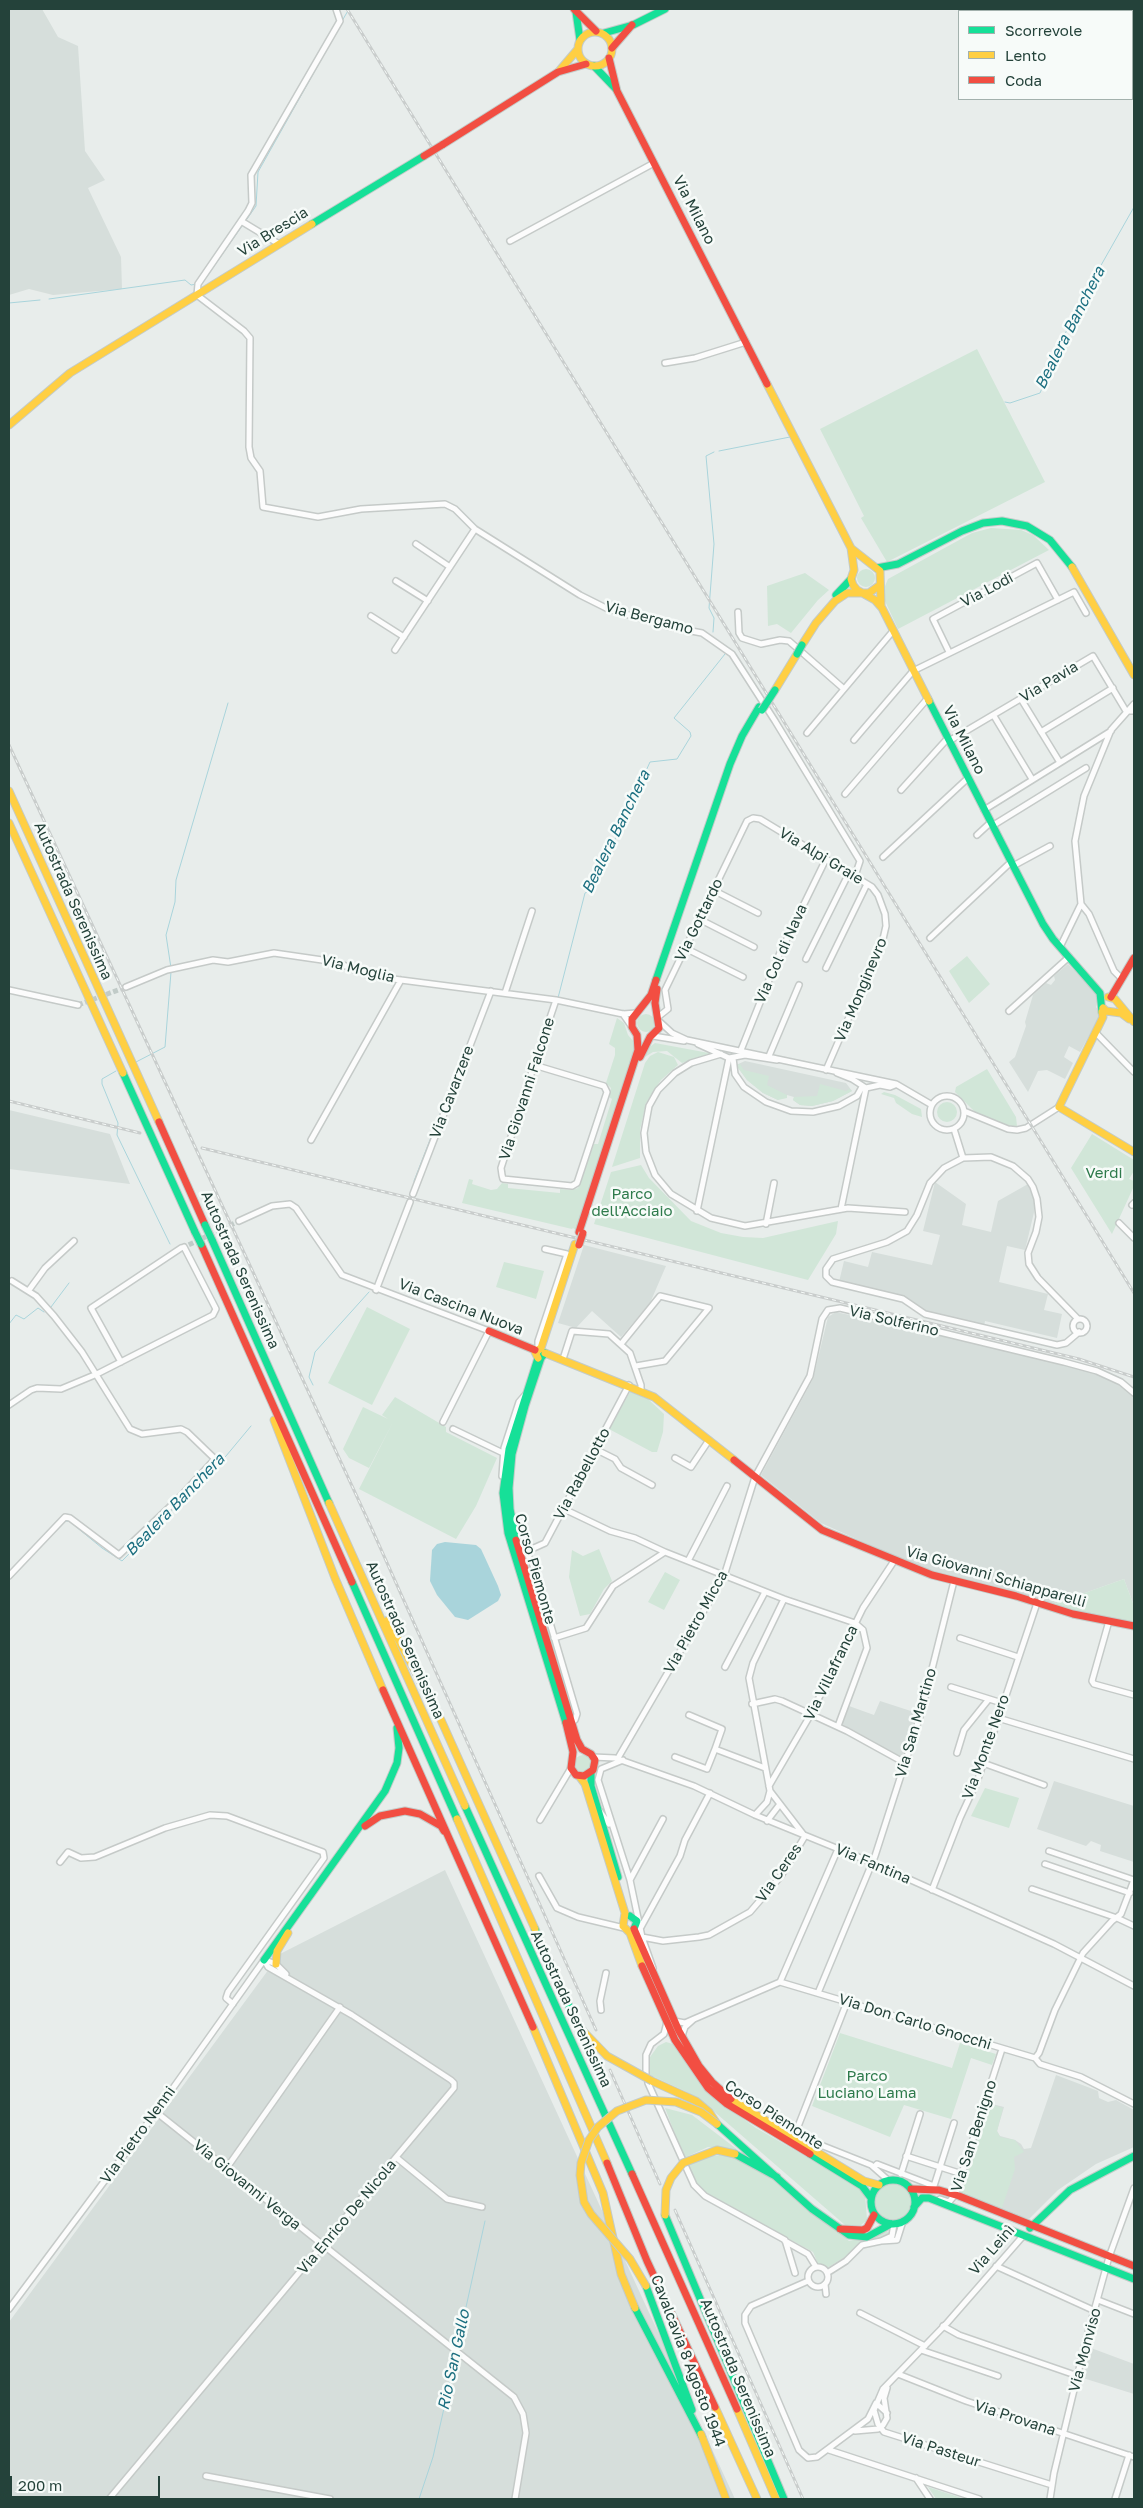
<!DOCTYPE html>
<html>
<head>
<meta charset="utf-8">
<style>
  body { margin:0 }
  #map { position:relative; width:1143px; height:2508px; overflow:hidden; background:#e8edeb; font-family:"Golos Text",sans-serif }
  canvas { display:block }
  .frame { position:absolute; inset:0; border:10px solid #24423a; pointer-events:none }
  .legend { position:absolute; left:958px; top:10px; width:175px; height:90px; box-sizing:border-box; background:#f7fbf9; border:1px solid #a3b1ad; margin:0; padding:6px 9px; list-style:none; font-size:15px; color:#24423a }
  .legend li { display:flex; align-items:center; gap:10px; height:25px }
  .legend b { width:25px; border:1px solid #a3b1ad }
  .scale { position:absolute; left:10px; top:2476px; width:150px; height:22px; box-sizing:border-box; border:2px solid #24423a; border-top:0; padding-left:6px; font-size:15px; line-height:18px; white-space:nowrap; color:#24423a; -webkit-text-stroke:4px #f7fbf9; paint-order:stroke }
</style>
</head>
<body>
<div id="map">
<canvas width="1143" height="2508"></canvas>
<div class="frame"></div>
<ul class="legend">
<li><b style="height:6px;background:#16e098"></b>Scorrevole</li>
<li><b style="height:6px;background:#ffcf43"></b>Lento</li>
<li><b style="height:6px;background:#f24e42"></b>Coda</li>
</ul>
<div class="scale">200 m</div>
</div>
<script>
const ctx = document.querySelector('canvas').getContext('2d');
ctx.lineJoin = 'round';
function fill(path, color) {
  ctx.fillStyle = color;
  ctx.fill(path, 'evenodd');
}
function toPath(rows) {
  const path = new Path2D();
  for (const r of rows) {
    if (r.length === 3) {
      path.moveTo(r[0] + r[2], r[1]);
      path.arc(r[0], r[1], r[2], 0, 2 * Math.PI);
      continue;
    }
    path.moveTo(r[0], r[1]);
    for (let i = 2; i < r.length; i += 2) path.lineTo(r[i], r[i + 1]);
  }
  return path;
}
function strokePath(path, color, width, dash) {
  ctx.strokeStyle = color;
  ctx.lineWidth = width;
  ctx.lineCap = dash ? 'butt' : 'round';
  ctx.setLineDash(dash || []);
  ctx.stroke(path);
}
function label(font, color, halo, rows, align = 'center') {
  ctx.font = font + ' "Golos Text",sans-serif';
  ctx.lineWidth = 5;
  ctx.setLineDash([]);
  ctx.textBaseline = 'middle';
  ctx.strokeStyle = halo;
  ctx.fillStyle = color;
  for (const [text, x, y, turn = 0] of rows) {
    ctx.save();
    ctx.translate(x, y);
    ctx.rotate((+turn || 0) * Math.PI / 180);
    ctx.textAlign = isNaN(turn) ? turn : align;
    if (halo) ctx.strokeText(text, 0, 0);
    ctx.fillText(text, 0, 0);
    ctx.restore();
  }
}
fill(toPath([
  [9,9,42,9,58,37,78,46,85,151,105,180,88,188,121,257,122,289,53,295,29,289,9,295],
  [1068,964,1098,995,1096,1007,1101,1014,1080,1052,1069,1046,1064,1057,1073,1063,1065,1079,1047,1070,1038,1071,1028,1092,1009,1062,1015,1057,1026,1026,1025,1022,1033,995,1046,983,1051,985,1055,980,1054,976],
  [745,1061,846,1083,852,1091,833,1101,812,1106,800,1105,793,1100,794,1097,787,1095,778,1100,763,1093,747,1080,736,1065],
  [9,1110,110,1134,130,1184,9,1169],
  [935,1182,966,1204,962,1225,991,1232,998,1201,1028,1184,1036,1204,1025,1250,1007,1246,999,1282,1048,1294,1044,1310,1062,1314,1057,1338,985,1321,984,1326,927,1313,909,1301,839,1282,844,1261,868,1267,872,1252,932,1265,940,1235,923,1231],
  [584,1245,666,1266,650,1303,621,1337,592,1311,576,1328,558,1323],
  [836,1312,1046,1359,1095,1373,1134,1392,1134,1606,1124,1579,1051,1605,930,1572,821,1523,761,1475,813,1379,828,1317],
  [880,1701,917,1713,902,1759,842,1724,849,1706,874,1715],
  [1054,1781,1134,1806,1134,1862,1100,1851,1101,1845,1091,1841,1086,1846,1037,1829],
  [445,1870,735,2499,9,2499,9,2322,280,1954],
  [1056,2075,1098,2091,1099,2098,1108,2102,1116,2100,1134,2110,1134,2147,1096,2164,1058,2190,1029,2219,958,2195,988,2103,1004,2107,997,2131,1000,2136,1015,2140,1021,2144,1024,2149,1031,2148],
  [1091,2348,1134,2364,1134,2394,1083,2378]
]), '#d6dedb');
fill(toPath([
  [977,349,1045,482,887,562,861,518,864,516,820,429],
  [991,528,1021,530,1033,535,1049,550,898,629,885,601,883,591,888,579,972,533],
  [866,578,9],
  [805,573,829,590,818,600,791,633,777,624,768,626,767,586],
  [967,956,990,984,969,1003,949,971],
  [646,1023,9],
  [617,1018,624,1023,628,1035,634,1042,634,1052,577,1231,573,1228,572,1229,462,1203,469,1179,473,1180,472,1184,491,1190,497,1189,502,1183,508,1184,508,1188,560,1193,560,1189,571,1190,578,1188,594,1144,598,1144,612,1099,609,1097,611,1088,606,1083,615,1055,615,1048,609,1044],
  [655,1043,709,1053,709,1054,682,1063,667,1051,653,1052,645,1057,647,1049],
  [658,1052,674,1057,678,1065,661,1080,646,1103,640,1130,640,1158,612,1167,645,1063,650,1056],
  [740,1064,744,1070,769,1076,767,1085,787,1095,787,1098,778,1100,763,1093,747,1080,736,1065],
  [987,1069,1016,1117,1017,1126,1008,1126,975,1112,955,1092,956,1087],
  [820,1084,846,1091,849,1089,852,1091,833,1101,812,1106,800,1105,793,1100,794,1097,817,1096],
  [884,1092,895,1095,921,1109,922,1117,912,1114,896,1103,894,1098,881,1094],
  [947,1112,10],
  [1092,1134,1134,1160,1134,1171,1129,1179,1134,1181,1134,1186,1112,1234,1071,1168],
  [641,1165,649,1178,691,1221,721,1233,743,1237,763,1238,838,1221,836,1234,808,1280,594,1224,611,1172],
  [504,1262,544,1271,536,1299,496,1287],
  [367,1307,410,1329,372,1405,328,1383],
  [630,1392,648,1399,664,1414,663,1432,657,1452,652,1452,609,1429],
  [395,1397,446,1427,446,1432,497,1458,476,1506,456,1539,359,1489,393,1422,369,1468,349,1458,343,1449,363,1407,388,1419,382,1415],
  [599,1549,612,1581,604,1589,590,1614,580,1616,569,1577,572,1550,583,1556],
  [665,1572,680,1580,664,1610,648,1602],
  [1124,1579,1134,1606,1134,1623,1051,1605],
  [583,1764,9],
  [985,1788,1019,1798,1009,1828,971,1816],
  [840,2033,952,2068,960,2043,996,2054,992,2065,971,2058,951,2119,904,2105,890,2137,812,2106],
  [666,2042,673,2044,714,2098,756,2128,861,2188,865,2194,867,2220,861,2225,845,2225,702,2101,685,2091,650,2075,648,2067,650,2057,658,2046],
  [989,2104,1003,2108,997,2131,1000,2137,1015,2140,1024,2152,1014,2157,1015,2169,1002,2208,960,2193],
  [665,2108,692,2115,738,2150,708,2147,684,2158],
  [720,2155,738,2158,778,2181,849,2241,890,2231,889,2236,855,2248,845,2257,827,2268,818,2264,813,2252,707,2194,695,2183,686,2166,706,2157],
  [893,2202,18],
  [928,2487,965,2499,936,2499]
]), '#d1e6d8');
fill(toPath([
  [445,1542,476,1545,481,1549,498,1586,501,1595,498,1601,468,1620,455,1617,437,1595,430,1581,432,1550,437,1544]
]), '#a9d4db');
strokePath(toPath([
  [1048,9,1050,11],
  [342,21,349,9],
  [1132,87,1134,87],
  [247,219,256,206,258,172,321,60],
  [203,282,242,226],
  [49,299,185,280,191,285,197,284],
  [9,303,40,300],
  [1005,402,1010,403,1040,393,1074,313,1134,207],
  [719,451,790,437],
  [713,632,714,618,709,608,714,544,706,456,714,452],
  [171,968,166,935,175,902,176,880,228,703],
  [558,998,585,893,592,890,650,762,677,759,691,736,690,732,674,718,725,654],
  [136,1062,165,1047,171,972],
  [116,1071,102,1079,102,1084,118,1123,117,1135,170,1244],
  [414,1181,486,996],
  [51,1307,69,1283],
  [9,1324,16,1315,24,1319,38,1308,44,1312],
  [313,1385,309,1377,315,1352,369,1292],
  [9,1580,65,1521,69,1521,102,1548,122,1561,226,1456,251,1426],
  [457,2348,485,2221],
  [419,2499,433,2457,456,2355]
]), '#a9d4db', 1);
strokePath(toPath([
  [78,1005,126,987],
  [182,1248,239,1221]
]), '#c1cbc8', 5, [5, 2.5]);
const street = toPath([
  [336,9,340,21,251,175,252,203,248,211,198,284,197,295,244,331,250,338,249,447,251,458,260,471,263,507,318,517,361,509,445,504,455,509,475,529,580,595,608,609,670,627,702,633,732,654,775,721,860,861,855,876],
  [241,221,279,244],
  [510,241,654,163],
  [665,363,695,358,746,342],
  [416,544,450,567],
  [396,581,428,601],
  [738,612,739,633,742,638,761,644,780,640,789,641,844,689],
  [371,616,404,637],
  [395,650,475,529],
  [949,652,933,619,1037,563,1058,600],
  [1021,699,1059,761],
  [1126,711,1134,711],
  [994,716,1032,779],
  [1041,732,1113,688],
  [807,733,893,631],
  [854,740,913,671,1074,592,1086,613],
  [949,741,1093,656,1126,711],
  [901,790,948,738],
  [845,794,928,698],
  [984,810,1111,731],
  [992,826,1086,768],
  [977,835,990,823],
  [883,857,968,778],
  [1013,866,1050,846],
  [713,890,758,913],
  [1081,904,1089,914,1114,971,1121,978],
  [699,919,754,947],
  [930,938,1011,862],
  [1060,947,1081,904,1075,841,1084,796,1111,730,1134,704],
  [685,948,743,977],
  [806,959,849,873],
  [826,968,867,884],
  [126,987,167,970,213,960,228,962,274,953,336,962,370,976,556,1000,623,1014,636,1013],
  [9,990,78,1005],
  [505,993,532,911],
  [1009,1011,1069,957],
  [623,1014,632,1027],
  [658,1017,668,1009,665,990,747,821,753,818,760,819,872,887,878,895,885,914,886,926,883,939,826,1070],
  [660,1022,672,1033,687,1040,896,1084,932,1105],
  [1096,1033,1134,1072],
  [653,1036,684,1041],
  [698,1044,729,1058,745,1055,777,1060],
  [741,1050,779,955,826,859],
  [721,1054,691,1063,675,1073,658,1090,649,1106,644,1133,646,1152,655,1175,671,1194,711,1218,745,1226,848,1208,905,1212],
  [769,1056,799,985],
  [733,1058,735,1074,744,1087,766,1102,791,1111,813,1112,839,1106,857,1096,862,1087],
  [534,1065,604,1086,607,1092,579,1177,577,1183,572,1186,503,1179,502,1175,501,1168,534,1065,556,1000],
  [837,1073,852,1079,866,1088,880,1085,890,1087,895,1085],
  [947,1113,17],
  [964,1111,1008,1129,1017,1130,1026,1128,1059,1107],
  [954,1129,963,1158],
  [311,1140,401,980],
  [413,1194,491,991],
  [1132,1205,1134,1203],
  [841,1209,866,1088],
  [697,1211,729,1058],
  [239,1221,272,1206,290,1204,296,1208,342,1275,489,1331,443,1422],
  [1119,1223,1134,1238],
  [766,1224,774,1183],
  [29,1290,45,1268,74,1241],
  [376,1290,410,1202],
  [1078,1319,1038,1278,1029,1264,1028,1253,1036,1232,1039,1217,1037,1199,1033,1187,1028,1179,1013,1166,991,1157,963,1158,944,1168,930,1183,917,1215,907,1231,887,1242,833,1259,826,1269,826,1276,832,1282,903,1299,925,1314,1057,1345,1066,1343,1079,1332],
  [1080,1326,7],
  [621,1344,660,1296,709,1308,665,1361,636,1366],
  [538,1348,538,1341,567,1254,545,1249],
  [563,1359,572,1331,609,1334,630,1353,641,1385,641,1390],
  [121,1362,91,1308,181,1248],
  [9,1405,31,1390,37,1388,61,1389,97,1374,213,1315,216,1309,184,1247],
  [453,1429,503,1453],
  [595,1449,615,1459,621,1468,652,1485],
  [675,1458,691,1467,709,1440],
  [502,1476,504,1448,519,1402,525,1395],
  [564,1509,610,1531,635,1538,665,1552],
  [518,1540,532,1562,577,1714,575,1720,571,1722],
  [525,1552,545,1543,629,1385],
  [688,1561,727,1486],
  [9,1576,65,1517,70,1518,119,1555,177,1500,215,1459,187,1432,181,1429,142,1434,130,1429,82,1352,54,1316,36,1296,12,1281],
  [1109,1621,1092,1681,1094,1684,1134,1695],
  [554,1638,586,1628,613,1586,665,1552,784,1599,855,1623,863,1630,867,1648,838,1726],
  [960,1638,1018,1657],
  [725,1667,765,1592],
  [951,1687,1002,1703],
  [752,1704,775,1699,782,1701,847,1731,905,1763],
  [689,1715,722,1729,715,1749,765,1768],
  [998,1718,1134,1759],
  [957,1753,964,1730,989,1699],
  [593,1757,615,1758,694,1786,755,1815,873,1863,1054,1944,1134,1986],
  [675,1757,707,1769,715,1749],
  [618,1758,724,1576,755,1477,810,1376,822,1319,828,1310,840,1308,1064,1362,1097,1371,1121,1382,1134,1393],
  [623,1760,601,1769,598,1780,630,1880,642,1937,653,1968],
  [983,1763,1044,1785],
  [769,1786,811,1714,863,1608,894,1561],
  [770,1791,803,1834],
  [599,1810,609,1824],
  [755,1815,767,1802,770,1791,749,1678,753,1663,784,1599],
  [540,1820,571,1768],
  [767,1821,780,1804],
  [1049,1851,1134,1880],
  [60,1862,68,1852,81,1858,95,1857,165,1828,210,1815,227,1816,323,1852,324,1858,228,1992,226,1998,233,2004],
  [1045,1864,1130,1893],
  [539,1876,557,1908,578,1917,624,1928],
  [630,1880,663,1819],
  [1032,1889,1117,1918,1134,1926],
  [932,1890,960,1818,978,1779,1037,1603],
  [641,1927,680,1856,685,1840,710,1793],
  [642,1937,663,1941,699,1937,709,1935,750,1912,781,1876,805,1836],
  [265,1960,276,1964,286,1974],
  [780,1982,838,1849],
  [818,1993,875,1856,921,1713,954,1581],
  [601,2010,600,2001,606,1973],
  [694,2019,780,1982,1035,2058,1040,2064,1081,2077,1134,2104],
  [674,2021,685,2023,694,2019,685,2027,682,2036],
  [1035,2058,1039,2053,1055,2010,1083,1953,1112,1921,1121,1914,1134,1880],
  [646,2073,646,2055,651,2044,664,2034,667,2022],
  [648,2083,694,2185,705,2196,785,2240,795,2273],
  [156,2112,514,2397,523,2414,526,2433,515,2499],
  [783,2130,871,2165,888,2180],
  [795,2134,847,2002],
  [906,2156,962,2174],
  [397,2158,447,2199,482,2207],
  [874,2167,877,2164,934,2186,954,2123],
  [226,2169,340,2007],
  [901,2174,920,2114],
  [940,2199,949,2202,955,2195,1002,2049],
  [894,2224,892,2236,881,2241,897,2240,903,2221],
  [1023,2236,947,2323,883,2389,874,2410,878,2424,884,2432,1052,2485],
  [785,2241,808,2254,816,2267],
  [996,2266,1095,2311],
  [818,2277,10],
  [827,2273,846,2261,862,2245,881,2241],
  [808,2281,751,2306,745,2315,745,2323,799,2450,808,2458,817,2457,868,2419,876,2403,887,2413],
  [825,2284,826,2294],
  [1098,2300,1134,2314],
  [9,2309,156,2112,264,1960],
  [860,2313,925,2346],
  [943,2326,959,2335,1078,2376],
  [921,2350,998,2376],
  [898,2374,966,2401,1134,2457],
  [855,2431,878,2429,883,2425,887,2418,884,2398,887,2388],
  [829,2450,979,2499],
  [206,2476,330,2499],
  [916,2478,930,2499],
  [109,2499,454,2088,454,2083,451,2080,352,2015,268,1967,264,1960],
  [1050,2499,1054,2473,1086,2340,1109,2257,1134,2188],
  [1115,2499,1129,2455]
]);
const fast = toPath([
  [576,12,580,40],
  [604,33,633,25,665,9],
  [594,66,616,89],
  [312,224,424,156],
  [877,568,898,564,962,531,983,523,1002,521,1027,526,1050,540,1072,567],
  [836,595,851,579],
  [929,701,1043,924,1053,939,1100,993,1102,1012],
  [656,980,730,764,742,736,759,707],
  [123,1073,195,1232],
  [212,1240,329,1503],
  [538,1358,509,1449,503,1493,508,1533,566,1723],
  [516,1540,510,1509,509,1488,512,1454,525,1406,541,1358,545,1353],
  [352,1582,457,1819],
  [591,1773,591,1786,618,1877],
  [465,1806,632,2174],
  [630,1916,637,1921,634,1929],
  [535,1929,573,2015,583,2031],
  [264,1960,385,1791,397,1763,399,1748,397,1728],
  [717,2124,812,2209,849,2235,867,2237,891,2224],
  [735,2154,777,2177],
  [810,2154,862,2186,871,2198],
  [893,2202,22],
  [914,2207,922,2198,929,2198,1134,2279],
  [665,2215,784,2499],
  [1030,2228,1070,2190,1134,2156],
  [646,2286,692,2410],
  [635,2308,702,2437]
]);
const slow = toPath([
  [595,49,17],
  [560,70,577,50],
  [767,384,851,548,854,570,851,579,853,585,857,590,875,600,882,608,929,701],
  [9,425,70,373,312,224],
  [852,549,880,571,881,605],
  [1072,567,1134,675],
  [802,645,816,623,835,601,847,593,869,593,880,585],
  [775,690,797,654],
  [9,791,159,1122],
  [9,823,123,1073],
  [1108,997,1115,999,1134,1022],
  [1103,1008,1106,1011,1121,1013,1129,1019],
  [1102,1012,1103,1017,1059,1107,1134,1152],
  [545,1353,654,1397,734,1460],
  [538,1358,535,1352,541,1348,575,1244],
  [274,1420,335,1578,383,1690],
  [329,1503,465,1806],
  [388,1620,441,1720,535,1929],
  [579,1776,585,1784,625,1913,623,1926,630,1933,642,1966],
  [457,1819,607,2163],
  [276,1964,277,1951,288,1933],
  [533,2027,603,2193,621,2274,635,2308],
  [652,2081,696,2101,709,2112,717,2124],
  [731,2099,864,2181,879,2185],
  [715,2407,757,2499],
  [737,2409,776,2499],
  [701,2434,726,2499]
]);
const jam = toPath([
  [574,9,596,31],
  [612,48,632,25],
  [609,58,617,91,767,384],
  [442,145,558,72,586,64],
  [1111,997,1134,958],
  [640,1057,650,1037,659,1028,655,1003,657,989],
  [159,1122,205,1225],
  [579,1232,638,1050,637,1035,632,1027,632,1019,651,995,656,980],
  [201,1244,352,1582],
  [489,1331,535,1350],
  [734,1460,822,1530,932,1575,1016,1596,1073,1614,1134,1626],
  [516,1540,577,1740,582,1749,591,1754,595,1760,593,1770,584,1776,576,1775,571,1768,573,1752,566,1723],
  [383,1690,533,2027],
  [365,1826,380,1816,405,1811,420,1814,441,1826,444,1831],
  [634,1929,679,2031,699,2066,712,2082,731,2099],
  [642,1966,675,2040,708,2088,727,2104,810,2154],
  [607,2163,647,2261,715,2407],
  [632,2174,737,2409],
  [911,2189,939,2190,959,2196,1134,2266],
  [840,2229,863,2230,867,2228,874,2215]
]);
strokePath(street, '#c5cac8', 8);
strokePath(fast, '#c3cbc8', 9);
strokePath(slow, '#c3cbc8', 9);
strokePath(jam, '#c3cbc8', 9);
strokePath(street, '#fcfcfc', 5);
strokePath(fast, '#16e098', 7);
strokePath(slow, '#ffcf43', 7);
strokePath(jam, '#f24e42', 7);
const rail = toPath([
  [347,9,1134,1293],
  [9,745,371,1527,596,2030],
  [9,1101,140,1133],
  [202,1148,1079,1359,1134,1377],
  [610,2070,660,2184],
  [675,2210,803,2499]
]);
strokePath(rail, '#c9cdcc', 3);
strokePath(rail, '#f7fbf9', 1, [4]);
const fastBridge = toPath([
  [797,654,802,645],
  [762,710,775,690],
  [205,1225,212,1240],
  [195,1232,201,1244]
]);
const slowBridge = toPath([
  [583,2031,607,2056,652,2081],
  [665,2215,666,2190,671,2178,683,2163,717,2150,735,2154],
  [646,2286,630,2259,591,2214,584,2202,580,2175,581,2163,589,2140,598,2127,617,2111,646,2100,676,2102,701,2112,717,2124]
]);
const jamBridge = toPath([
  [424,156,442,145],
  [579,1245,583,1233]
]);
strokePath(fastBridge, '#c3cbc8', 9, []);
strokePath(slowBridge, '#c3cbc8', 9, []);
strokePath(jamBridge, '#c3cbc8', 9, []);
strokePath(fastBridge, '#16e098', 7);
strokePath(slowBridge, '#ffcf43', 7);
strokePath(jamBridge, '#f24e42', 7);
label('15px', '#24423a', '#f7fbf9', [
  ["Via Milano",694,210,63],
  ["Via Brescia",273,232,-32],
  ["Via Lodi",987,590,-28],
  ["Via Bergamo",649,618,15],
  ["Via Pavia",1049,682,-31],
  ["Via Milano",964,740,63],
  ["Via Alpi Graie",821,856,31],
  ["Autostrada Serenissima",73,901,66],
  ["Via Gottardo",699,920,-64],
  ["Via Col di Nava",781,954,-66],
  ["Via Moglia",358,969,14],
  ["Via Monginevro",861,990,-67],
  ["Via Giovanni Falcone",527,1089,-72],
  ["Via Cavarzere",452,1092,-69],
  ["Autostrada Serenissima",240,1270,66],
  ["Via Cascina Nuova",461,1307,21],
  ["Via Solferino",894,1321,13],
  ["Via Rabellotto",582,1474,-62],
  ["Corso Piemonte",535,1569,74],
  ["Via Giovanni Schiapparelli",996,1577,16],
  ["Via Pietro Micca",696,1622,-61],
  ["Autostrada Serenissima",405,1640,66],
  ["Via Villafranca",831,1673,-64],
  ["Via San Martino",916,1723,-74],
  ["Via Monte Nero",986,1747,-70],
  ["Via Fantina",873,1864,23],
  ["Via Ceres",779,1873,-55],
  ["Autostrada Serenissima",571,2009,65],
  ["Via Don Carlo Gnocchi",915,2022,17],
  ["Corso Piemonte",774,2115,33],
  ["Via Pietro Nenni",138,2135,-54],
  ["Via San Benigno",974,2136,-72],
  ["Via Giovanni Verga",247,2185,39],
  ["Via Enrico De Nicola",347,2217,-50],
  ["Via Leinì",992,2250,-49],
  ["Via Monviso",1085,2350,-75],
  ["Cavalcavia 8 Agosto 1944",688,2361,69],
  ["Autostrada Serenissima",738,2378,67],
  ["Via Provana",1015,2418,18],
  ["Via Pasteur",941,2450,18]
]);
label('15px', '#2d7a4b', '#f7fbf9', [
  ["Verdi",1104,1173],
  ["Parco",632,1194],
  ["dell'Acciaio",632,1211],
  ["Parco",867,2076],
  ["Luciano Lama",867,2093]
]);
label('italic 16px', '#1c6f80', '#f7fbf9', [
  ["Bealera Banchera",1070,328,-63],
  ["Bealera Banchera",616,832,-64],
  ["Bealera Banchera",175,1505,-46],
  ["Rio San Gallo",454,2360,-78]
]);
</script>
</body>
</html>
